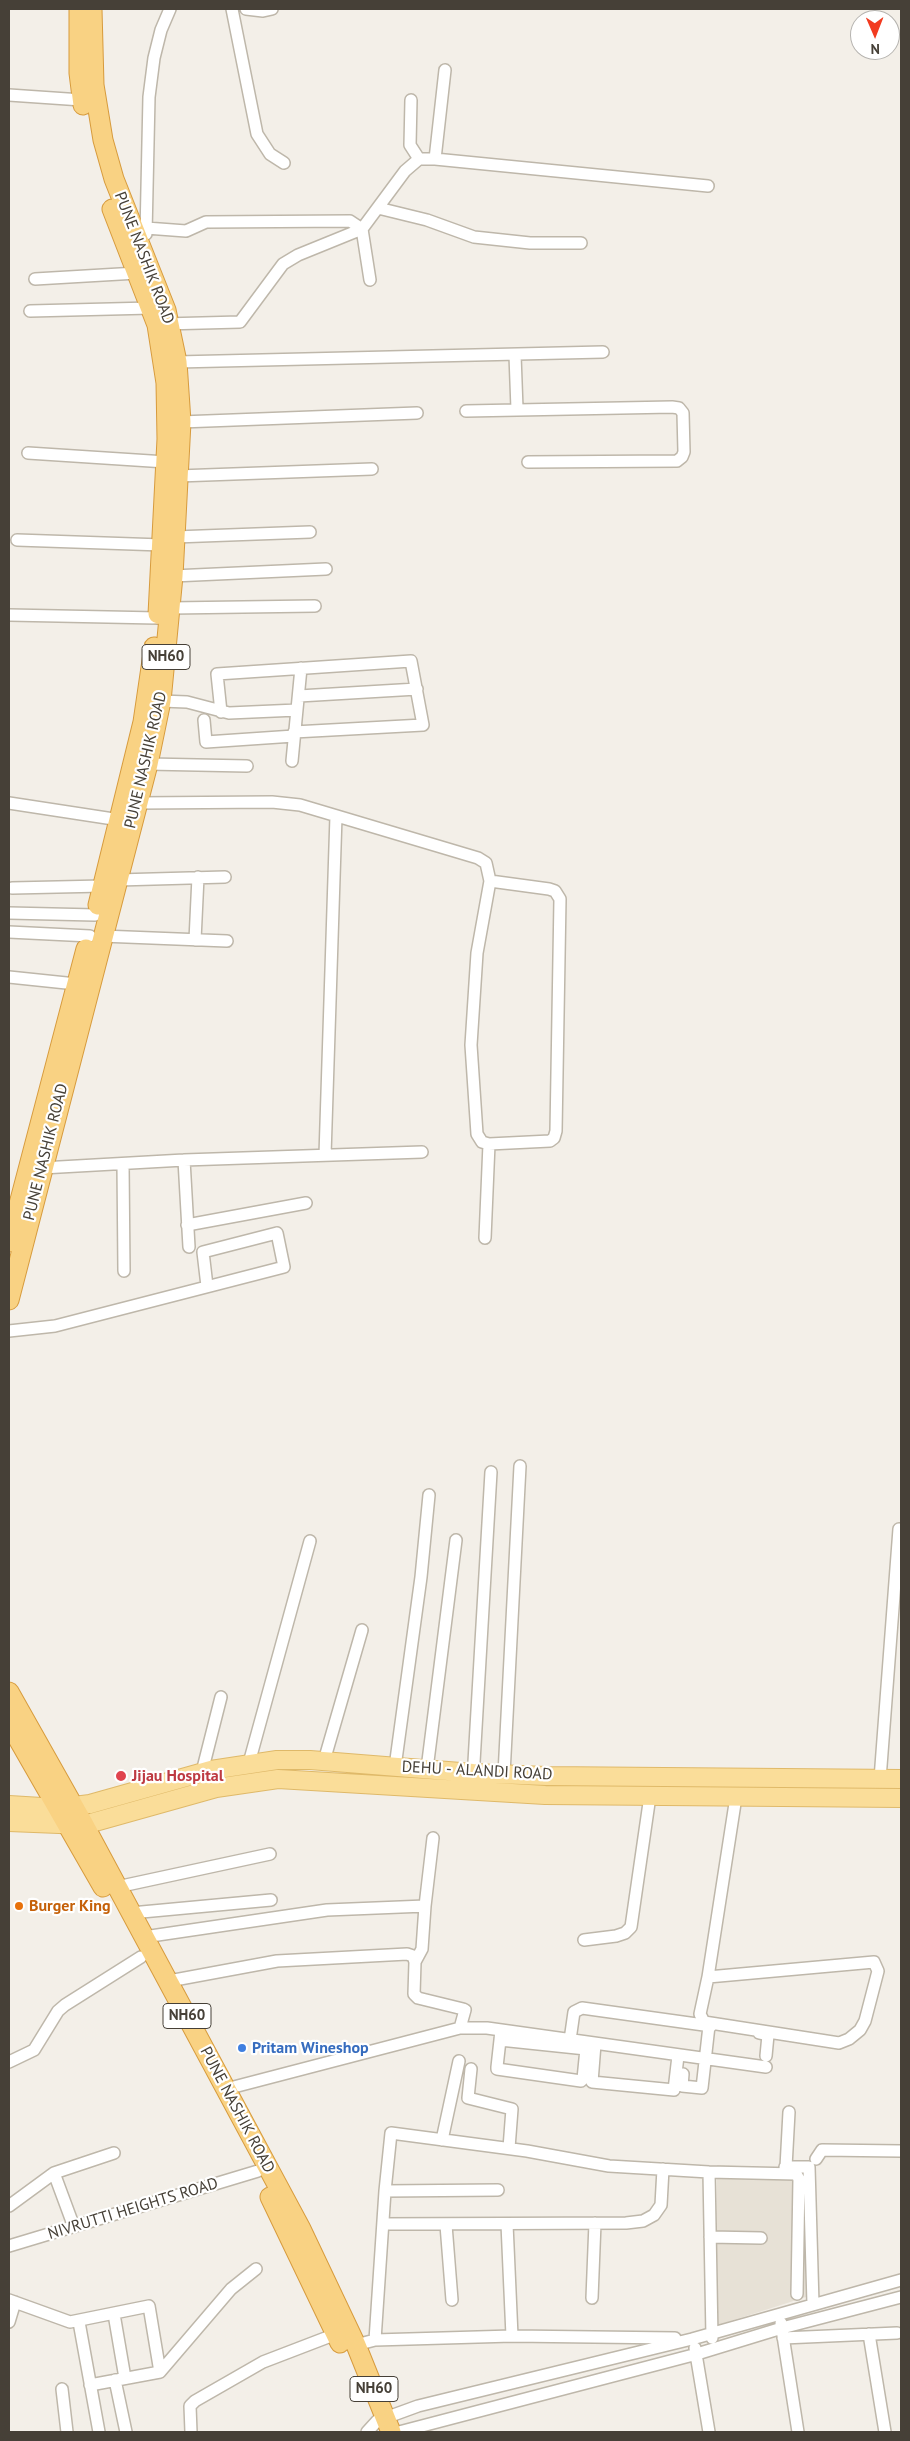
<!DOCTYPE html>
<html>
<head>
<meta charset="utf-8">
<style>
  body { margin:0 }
  #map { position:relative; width:910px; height:2441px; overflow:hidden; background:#f3efe8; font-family:"PT Sans",sans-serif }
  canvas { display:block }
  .frame { position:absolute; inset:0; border:10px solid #464037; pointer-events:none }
  .north { position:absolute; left:850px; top:10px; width:50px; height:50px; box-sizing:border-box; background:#fff; border:1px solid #b5b3af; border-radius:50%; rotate:179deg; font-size:14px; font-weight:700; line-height:20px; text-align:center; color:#464037 }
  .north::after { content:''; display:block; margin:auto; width:18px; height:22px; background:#f23b20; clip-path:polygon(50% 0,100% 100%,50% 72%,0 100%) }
</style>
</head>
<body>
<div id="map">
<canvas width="910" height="2441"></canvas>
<div class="frame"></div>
<div class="north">N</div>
</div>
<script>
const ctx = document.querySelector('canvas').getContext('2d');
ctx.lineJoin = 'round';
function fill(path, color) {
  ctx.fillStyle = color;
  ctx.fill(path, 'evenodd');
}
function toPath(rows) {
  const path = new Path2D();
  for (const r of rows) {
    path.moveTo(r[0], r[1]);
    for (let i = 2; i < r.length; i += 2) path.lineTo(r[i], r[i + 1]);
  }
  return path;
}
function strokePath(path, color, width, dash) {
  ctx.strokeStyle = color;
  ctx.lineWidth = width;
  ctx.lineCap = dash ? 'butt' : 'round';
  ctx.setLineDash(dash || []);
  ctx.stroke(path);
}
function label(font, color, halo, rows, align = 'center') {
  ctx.font = font + ' "PT Sans",sans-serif';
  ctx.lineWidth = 4.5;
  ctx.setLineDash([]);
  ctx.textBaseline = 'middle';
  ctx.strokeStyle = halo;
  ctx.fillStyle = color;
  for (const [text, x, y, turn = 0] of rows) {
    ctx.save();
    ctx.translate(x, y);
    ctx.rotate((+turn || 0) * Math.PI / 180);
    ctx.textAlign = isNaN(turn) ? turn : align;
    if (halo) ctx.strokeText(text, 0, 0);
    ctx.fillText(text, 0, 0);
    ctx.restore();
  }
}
fill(toPath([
  [717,2165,803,2169,806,2297,715,2326]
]), '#e7e1d6');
const minor = toPath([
  [232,9,257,134,270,154,284,163],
  [246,9,263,11,272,9],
  [9,95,82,100],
  [411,100,410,145,419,159],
  [435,159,445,70],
  [378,208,427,220,474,237,530,243,581,243],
  [146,228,186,231,206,222,350,221,362,229,370,280],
  [146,234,149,97,154,58,161,30,170,9],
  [35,279,137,273],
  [30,311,151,308],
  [164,324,240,322,283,264,298,255,362,229,405,171,419,159,435,159,708,186],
  [515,355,517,409],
  [177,362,603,352],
  [466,411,672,407,679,408,683,413,684,452,682,457,677,461,528,462],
  [181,422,417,413],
  [28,453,166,462],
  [178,476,372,469],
  [175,537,310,532],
  [17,540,162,545],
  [173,576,326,569],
  [171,608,315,606],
  [9,615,157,618],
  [299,696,417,689],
  [161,701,187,702,229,713,297,710],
  [221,712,217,674,411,661,423,725,294,732],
  [204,720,206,742,294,736],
  [292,761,301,668],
  [148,764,247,766],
  [9,803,120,820],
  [138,803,272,802,300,805,478,858,486,863,490,881,477,953,471,1045,477,1134,482,1142,489,1144,550,1141,554,1138,556,1131,560,899,555,891,549,889,490,881],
  [118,880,225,877],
  [12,888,103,886],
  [9,913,95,915],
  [9,932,90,936],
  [102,936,227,941],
  [195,940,198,877],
  [9,977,76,984],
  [325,1155,336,816],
  [184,1160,189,1247],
  [123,1164,124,1271],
  [42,1168,184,1160,422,1152],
  [187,1225,306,1203],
  [485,1238,489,1144],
  [9,1331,55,1326,284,1267,277,1233,203,1252,207,1286],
  [324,1761,362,1630],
  [249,1763,310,1541],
  [395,1767,421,1577,429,1495],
  [427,1769,456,1540],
  [202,1772,221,1697],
  [504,1774,520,1466],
  [473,1779,491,1472],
  [880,1779,899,1529],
  [117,1887,270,1854],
  [425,1906,433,1838],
  [131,1913,271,1900],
  [144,1937,327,1910,425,1906,422,1949,415,1962],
  [584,1940,616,1936,625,1933,631,1927,650,1796],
  [708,1977,700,2014,704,2022,839,2043,849,2039,860,2030,865,2021,878,1971,874,1962,708,1977,736,1797],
  [169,1981,277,1961,407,1954,413,1956,415,1962,414,1994,418,1998,463,2009,465,2010,460,2028],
  [759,2033,768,2035,766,2056],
  [500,2040,586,2049,583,2079,581,2081,497,2069,497,2067,500,2040,501,2030],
  [570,2040,574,2012,582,2008,711,2026],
  [595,2044,592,2082,674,2090,678,2056],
  [9,2062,34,2050,58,2011,65,2005,141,1957],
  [471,2069,468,2098,512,2109,509,2148],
  [683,2074,682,2086,702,2088,709,2026],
  [226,2089,460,2028,487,2028,766,2067],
  [442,2140,459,2061],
  [816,2159,822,2150,901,2151],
  [785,2167,809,2167,813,2304],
  [786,2167,789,2112],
  [709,2172,712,2338],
  [54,2173,114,2153],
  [385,2191,498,2190],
  [9,2206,54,2173,74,2227],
  [384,2224,626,2223,643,2221,654,2215,661,2205,663,2169],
  [507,2224,512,2336],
  [446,2225,452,2300],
  [710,2237,761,2238],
  [9,2246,258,2171],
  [592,2298,595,2223],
  [9,2300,70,2322,149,2306,160,2372],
  [114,2314,125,2378],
  [9,2322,15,2302],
  [79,2322,99,2432],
  [781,2323,798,2432],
  [869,2334,885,2432],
  [783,2338,897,2333],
  [375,2340,385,2191,391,2133,527,2151,609,2166,709,2172,796,2174,799,2179,797,2294],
  [356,2345,375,2340,512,2336,675,2338],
  [695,2348,709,2432],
  [115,2380,126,2432],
  [90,2385,160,2372,231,2289,256,2269],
  [62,2389,67,2432],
  [191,2432,190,2406,195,2401,263,2362,336,2334],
  [367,2432,377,2421,418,2406,692,2339,901,2280],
  [399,2432,697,2354,782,2328,901,2297]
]);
const primary = toPath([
  [9,1805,58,1808,90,1804,211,1770,277,1760,310,1760,473,1773,546,1776,901,1779],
  [9,1822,84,1825,216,1788,278,1779,545,1795,901,1798]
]);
const trunk = toPath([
  [79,9,79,73,83,105],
  [112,209,157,325,166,383,167,439,158,614],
  [98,905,143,722,154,647],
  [9,1242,86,949],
  [9,1300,148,764,161,701,173,576,181,422,177,362,166,310,114,179,103,140,94,85,92,9],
  [9,1692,84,1825,301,2229,356,2345,391,2432],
  [9,1723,103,1887],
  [270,2197,340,2343]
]);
strokePath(minor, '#beb7aa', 14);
strokePath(primary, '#dfb969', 20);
strokePath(trunk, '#d79b3d', 21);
strokePath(minor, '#fff', 11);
strokePath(primary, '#fadd99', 18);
strokePath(trunk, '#f9d283', 19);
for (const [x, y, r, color] of [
  [121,1776,6,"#e0444e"],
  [19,1906,5,"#e8710a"],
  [242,2048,5,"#3f7fe0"]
]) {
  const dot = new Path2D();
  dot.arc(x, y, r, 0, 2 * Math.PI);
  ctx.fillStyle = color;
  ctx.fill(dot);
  strokePath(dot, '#fff', 2);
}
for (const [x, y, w] of [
  [166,657,48],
  [187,2016,48],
  [374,2389,48]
]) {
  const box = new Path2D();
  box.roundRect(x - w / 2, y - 12.5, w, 25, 4);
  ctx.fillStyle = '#fff';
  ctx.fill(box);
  strokePath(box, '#464037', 1);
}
label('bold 15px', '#464037', null, [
  ["NH60",166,657],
  ["NH60",187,2016],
  ["NH60",374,2389]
]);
label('16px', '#464037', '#fff', [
  ["PUNE NASHIK ROAD",144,258,69],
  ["PUNE NASHIK ROAD",146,760,-77],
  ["PUNE NASHIK ROAD",46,1152,-76],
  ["DEHU - ALANDI ROAD",477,1771,3],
  ["PUNE NASHIK ROAD",237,2110,62],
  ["NIVRUTTI HEIGHTS ROAD",133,2209,-17]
]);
label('bold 16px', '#be3a42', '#fff', [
  ["Jijau Hospital",132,1776]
], 'left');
label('bold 16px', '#c56008', '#fff', [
  ["Burger King",29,1906]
], 'left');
label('bold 16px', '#366cbe', '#fff', [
  ["Pritam Wineshop",252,2048]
], 'left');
</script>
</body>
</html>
